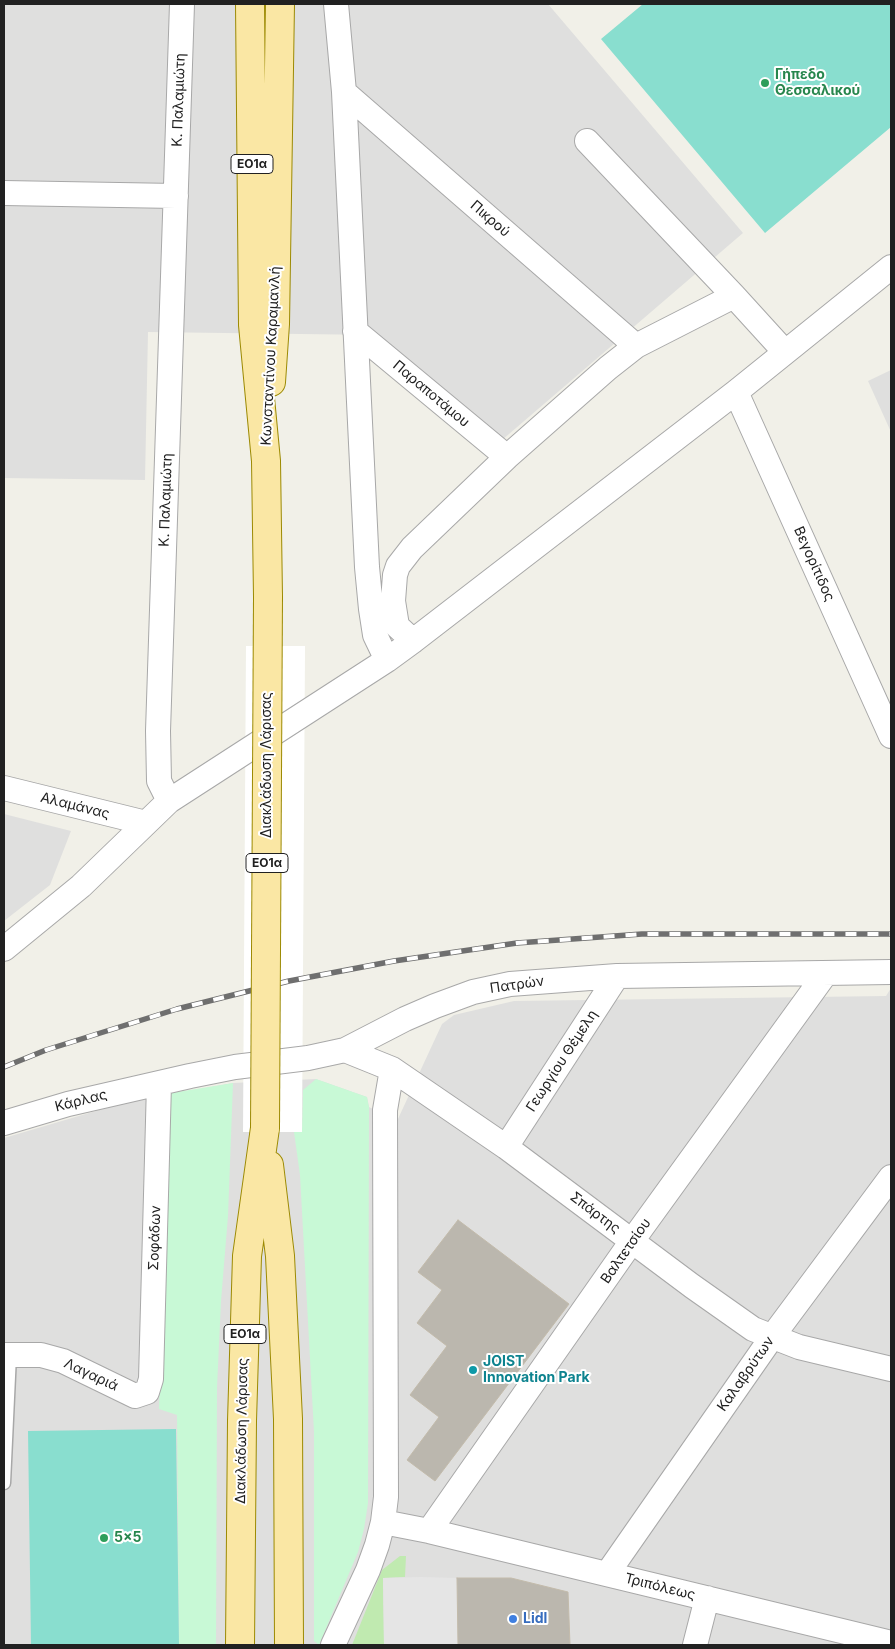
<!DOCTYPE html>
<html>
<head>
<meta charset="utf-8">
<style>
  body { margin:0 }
  #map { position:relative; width:895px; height:1649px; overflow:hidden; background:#f1f0e8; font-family:Inter,sans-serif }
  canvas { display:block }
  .frame { position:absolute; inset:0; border:5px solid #212121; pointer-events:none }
</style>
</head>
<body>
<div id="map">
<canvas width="895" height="1649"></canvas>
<div class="frame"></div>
</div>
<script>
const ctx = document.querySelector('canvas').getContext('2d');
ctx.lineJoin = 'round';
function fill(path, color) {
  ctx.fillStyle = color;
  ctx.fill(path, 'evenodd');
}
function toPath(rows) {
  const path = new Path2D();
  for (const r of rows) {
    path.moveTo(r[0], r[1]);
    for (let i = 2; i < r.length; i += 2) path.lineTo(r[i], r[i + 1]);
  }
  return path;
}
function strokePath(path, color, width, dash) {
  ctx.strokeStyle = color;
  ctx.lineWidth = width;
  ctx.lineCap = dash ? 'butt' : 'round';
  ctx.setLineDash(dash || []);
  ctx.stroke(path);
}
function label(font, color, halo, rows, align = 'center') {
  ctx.font = font + ' Inter,sans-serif';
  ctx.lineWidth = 4;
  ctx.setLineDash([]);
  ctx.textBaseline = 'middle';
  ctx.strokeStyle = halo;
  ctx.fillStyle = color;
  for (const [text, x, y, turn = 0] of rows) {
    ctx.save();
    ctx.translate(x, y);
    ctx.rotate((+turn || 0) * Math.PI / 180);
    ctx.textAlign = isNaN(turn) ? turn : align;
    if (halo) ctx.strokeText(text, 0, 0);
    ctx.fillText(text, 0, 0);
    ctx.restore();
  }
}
fill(toPath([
  [4,4,548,4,743,233,502,440,377,335,148,332,145,480,4,478],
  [891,370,891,432,868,381],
  [4,814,71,831,50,885,4,921],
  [891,988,891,1645,4,1645,4,1138,123,1103,233,1083,316,1079,367,1097,369,1107,397,1121,442,1024,454,1015,514,1001,886,996]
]), '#dfdfde');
fill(toPath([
  [400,1556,406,1556,405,1577,383,1578,384,1645,352,1645,382,1570]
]), '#c0eab0');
fill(toPath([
  [316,1079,367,1097,369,1107,368,1503,364,1529,358,1552,319,1645,314,1641,314,1432,300,1175,294,1132,302,1131,303,1090],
  [233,1083,228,1216,221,1301,217,1388,216,1645,179,1645,177,1415,159,1409,168,1105,171,1093]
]), '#c8f9d6');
fill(toPath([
  [643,4,891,4,891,127,765,233,601,39],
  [176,1429,179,1645,31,1645,28,1431]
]), '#89decf');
fill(toPath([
  [421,1577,457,1578,458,1645,384,1645,383,1578]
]), '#e5e5e5');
fill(toPath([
  [246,646,305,646,302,1132,243,1132]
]), '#fff');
const building = toPath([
  [458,1220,569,1304,435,1481,407,1460,439,1417,410,1395,447,1346,417,1323,442,1290,418,1272,458,1220],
  [457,1578,511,1578,568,1592,570,1645,458,1645,457,1578]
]);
fill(building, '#bbb7ae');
strokePath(building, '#c3bbab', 1);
const lane = toPath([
  [4,1483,10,1355]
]);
const street = toPath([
  [336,4,344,92,367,567,371,609,375,635,387,660],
  [344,92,636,346],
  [587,141,734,296,785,352],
  [4,193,176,196],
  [355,331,507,457],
  [736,392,891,736],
  [413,641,397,626,393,601,395,575,398,566,412,548,507,457,608,368,636,346,734,296],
  [4,788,146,823],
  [169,801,159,781,158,731,182,4],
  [4,949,81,886,169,801,387,660,413,641,736,392,891,267],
  [345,1050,392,1069,506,1147,692,1286,753,1329,799,1347,891,1369],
  [4,1123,68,1104,190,1076,235,1067,308,1058,345,1050,405,1019,435,1006,473,992,510,984,617,976,891,972],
  [506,1147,617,976],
  [4,1355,41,1355,63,1361,135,1396,147,1392,151,1379,159,1084],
  [383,1522,429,1531,891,1643],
  [429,1531,632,1241,826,973],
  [607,1574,772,1337,891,1177],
  [333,1645,368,1570,377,1545,383,1522,386,1497,385,1110,392,1069],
  [695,1645,707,1598]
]);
const primary = toPath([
  [250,4,253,325,266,461,268,597],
  [271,382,275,324,280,4],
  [269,1165,280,1256,288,1419,289,1645],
  [240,1645,242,1421,247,1256,265,1128]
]);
strokePath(lane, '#a8a8a8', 15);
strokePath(street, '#a8a8a8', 26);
strokePath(primary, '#9c8a03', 30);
strokePath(lane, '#fff', 12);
strokePath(street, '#fff', 24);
strokePath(primary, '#fae7a4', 28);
const rail = toPath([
  [4,1067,46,1050,177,1009,289,981,394,961,517,943,642,934,891,934]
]);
strokePath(rail, '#6f6f6f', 5.5);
strokePath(rail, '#fff', 4, [11]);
const primaryBridge = toPath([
  [265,1128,268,597]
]);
strokePath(primaryBridge, '#9c8a03', 30, []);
strokePath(primaryBridge, '#fae7a4', 28);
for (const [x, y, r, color] of [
  [765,83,5,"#2e9e5b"],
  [473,1370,5,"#0f9aa8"],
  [104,1538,5,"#2e9e5b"],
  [513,1619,5,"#3f7fe0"]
]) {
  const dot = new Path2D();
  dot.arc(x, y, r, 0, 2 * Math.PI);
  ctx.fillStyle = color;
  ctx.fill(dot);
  strokePath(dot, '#fff', 2);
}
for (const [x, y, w] of [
  [252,164,42],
  [267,863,42],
  [245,1334,42]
]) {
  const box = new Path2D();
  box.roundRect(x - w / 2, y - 9.5, w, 19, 4);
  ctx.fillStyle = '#fff';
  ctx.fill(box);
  strokePath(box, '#212121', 1);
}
label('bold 12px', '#212121', null, [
  ["ΕΟ1α",252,164],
  ["ΕΟ1α",267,863],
  ["ΕΟ1α",245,1334]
]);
label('bold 14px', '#27864d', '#fff', [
  ["Γήπεδο",775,75],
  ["Θεσσαλικού",775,91],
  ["5x5",114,1538]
], 'left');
label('14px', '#212121', '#fff', [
  ["Κ. Παλαμιώτη",179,100,-88],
  ["Πικρού",490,219,41],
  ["Κωνσταντίνου Καραμανλή",271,356,-87],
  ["Παραποτάμου",431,394,40],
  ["Κ. Παλαμιώτη",166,500,-88],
  ["Βεγορίτιδος",814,564,66],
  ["Διακλάδωση Λάρισας",267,765,-90],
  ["Αλαμάνας",75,806,14],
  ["Πατρών",517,985,-8],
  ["Γεωργίου Θέμελη",562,1061,-57],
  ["Κάρλας",81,1101,-14],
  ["Σπάρτης",595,1213,37],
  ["Σοφάδων",155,1238,-88],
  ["Βαλτετσίου",626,1251,-55],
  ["Καλαβρύτων",746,1374,-55],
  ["Λαγαριά",91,1375,25],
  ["Διακλάδωση Λάρισας",242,1431,-89],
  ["Τριπόλεως",660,1587,14]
]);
label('bold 14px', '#0d838f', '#fff', [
  ["JOIST",483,1362],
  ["Innovation Park",483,1378]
], 'left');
label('bold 14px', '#366cbe', '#fff', [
  ["Lidl",523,1619]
], 'left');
</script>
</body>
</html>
